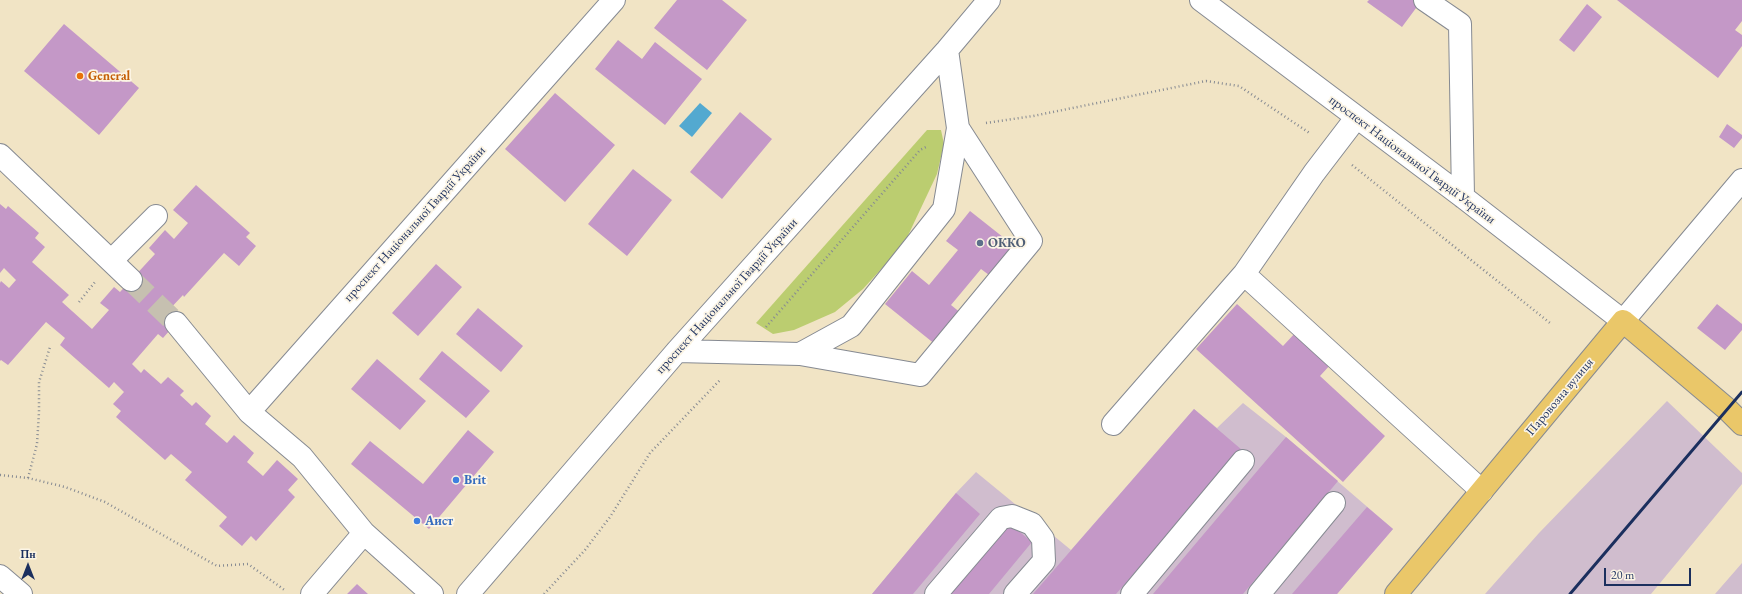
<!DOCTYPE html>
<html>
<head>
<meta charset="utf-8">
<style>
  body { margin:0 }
  #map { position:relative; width:1742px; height:594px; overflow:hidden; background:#f1e4c5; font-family:"EB Garamond",serif }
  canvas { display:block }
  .north { position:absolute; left:8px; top:546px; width:40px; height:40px; -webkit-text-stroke:3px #fcf5e5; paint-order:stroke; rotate:0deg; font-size:11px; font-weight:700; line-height:16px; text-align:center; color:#1b2f5e }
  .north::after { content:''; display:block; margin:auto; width:14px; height:18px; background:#1b2f5e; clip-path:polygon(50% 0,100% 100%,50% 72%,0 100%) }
  .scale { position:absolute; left:1604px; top:568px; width:87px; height:18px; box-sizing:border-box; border:2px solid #1b2f5e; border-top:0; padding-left:5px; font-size:12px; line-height:14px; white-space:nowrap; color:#1b2f5e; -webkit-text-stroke:3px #fcf5e5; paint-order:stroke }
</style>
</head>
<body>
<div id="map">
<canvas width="1742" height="594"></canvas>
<div class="north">Пн</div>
<div class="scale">20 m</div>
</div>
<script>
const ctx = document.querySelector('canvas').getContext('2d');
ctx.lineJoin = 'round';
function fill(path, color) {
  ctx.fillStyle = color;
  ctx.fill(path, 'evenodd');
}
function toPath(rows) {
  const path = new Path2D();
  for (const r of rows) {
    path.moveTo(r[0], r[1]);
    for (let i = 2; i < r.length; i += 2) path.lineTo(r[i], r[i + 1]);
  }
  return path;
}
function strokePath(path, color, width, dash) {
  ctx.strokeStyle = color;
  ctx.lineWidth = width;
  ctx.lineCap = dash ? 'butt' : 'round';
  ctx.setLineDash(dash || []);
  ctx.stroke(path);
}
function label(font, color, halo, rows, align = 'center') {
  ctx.font = font + ' "EB Garamond",serif';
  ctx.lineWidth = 3.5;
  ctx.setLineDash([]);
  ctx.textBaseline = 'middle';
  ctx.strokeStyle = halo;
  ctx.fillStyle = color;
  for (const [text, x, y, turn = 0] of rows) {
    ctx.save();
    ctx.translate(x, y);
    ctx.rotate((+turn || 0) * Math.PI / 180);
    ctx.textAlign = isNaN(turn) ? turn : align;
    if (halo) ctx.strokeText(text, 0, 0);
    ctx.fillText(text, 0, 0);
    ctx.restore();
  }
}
fill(toPath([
  [1667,401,1742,473,1742,484,1651,594,1485,594,1539,533],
  [1243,403,1286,437,1393,529,1337,594,872,594,956,493,976,472,1071,550,1194,409,1217,428],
  [1742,563,1742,594,1715,594]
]), '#d0bdce');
fill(toPath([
  [927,130,941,130,944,144,937,174,904,244,863,289,835,312,794,330,773,334,756,323]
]), '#bbcd70');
fill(toPath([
  [700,103,712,113,692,137,679,126]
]), '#53a9d0');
fill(toPath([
  [677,0,722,0,747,20,707,70,654,28],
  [1369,0,1422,0,1402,27,1367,2],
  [1617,0,1742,0,1742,21,1735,30,1742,35,1742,46,1718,78],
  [1587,4,1602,17,1574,52,1559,40],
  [64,24,139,88,99,135,24,71],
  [618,40,642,59,655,42,702,79,665,125,595,69],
  [555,93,615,145,565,202,505,149],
  [740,112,772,139,722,199,690,172],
  [1727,124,1742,135,1742,138,1734,148,1719,137],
  [633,169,672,200,627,256,588,224],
  [196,185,250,233,246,237,256,246,239,266,224,253,184,297,183,295,167,312,178,321,163,338,158,334,132,364,141,373,144,369,161,384,168,377,184,391,180,395,192,406,196,402,211,416,205,424,227,443,234,435,254,453,247,462,263,476,277,460,298,479,288,490,295,497,256,541,251,536,242,546,219,526,227,517,185,480,192,472,171,454,165,460,116,417,121,411,113,404,124,392,114,382,109,388,60,345,65,338,46,322,8,365,1,360,0,361,0,283,1,281,9,288,16,280,4,268,0,273,0,204,6,209,8,206,39,233,35,238,45,247,32,262,69,295,62,302,92,329,109,310,100,303,114,287,120,292,155,254,149,248,165,230,174,239,188,223,173,210],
  [970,211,1013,245,989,275,981,269,951,305,967,318,941,349,885,304,912,271,929,285,958,250,946,241],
  [436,264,462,287,418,336,392,313],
  [1237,304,1283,346,1296,332,1331,364,1320,376,1385,436,1343,482,1196,349],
  [1717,304,1742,324,1742,330,1725,350,1697,328],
  [478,308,523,346,501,372,456,334],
  [442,351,490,391,466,418,419,379],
  [377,359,426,401,400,430,351,389],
  [1194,409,1242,450,1116,594,1033,594],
  [468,430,494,452,429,529,351,464,370,441,423,484],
  [1286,437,1338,481,1243,594,1153,594],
  [956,493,980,514,913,594,872,594],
  [1367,507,1393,529,1337,594,1292,594],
  [1009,523,1032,542,989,594,950,594],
  [357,584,368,594,347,594]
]), '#c498c7');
strokePath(toPath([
  [131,280,176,323]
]), '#c6c0b0', 22, [22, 11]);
const minor = toPath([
  [1201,0,1463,197,1623,321,1742,180],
  [1425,0,1460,24,1463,197],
  [1356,118,1314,173,1244,274,1482,491],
  [0,155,131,280],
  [111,261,156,216],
  [176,323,249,412,302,457,364,533],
  [677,351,800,354,851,326,944,209,958,128,947,50],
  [800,354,920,375,1031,241,958,128],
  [249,412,614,0],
  [1113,424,1244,274],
  [0,576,21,594],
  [312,594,364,533,432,594],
  [468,594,677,351,947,50,989,0],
  [936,594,1001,518,1012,516,1032,524,1043,539,1044,561,1015,594],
  [1132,594,1243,461],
  [1259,594,1334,503]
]);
const major = toPath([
  [1396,594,1623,321,1727,409,1742,424]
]);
strokePath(minor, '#868a92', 24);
strokePath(major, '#868a92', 24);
strokePath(toPath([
  [986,123,1033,116,1206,81,1239,86,1311,134],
  [1352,165,1550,323],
  [79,302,95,282],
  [766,327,920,150,928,146],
  [0,475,28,478,65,487,105,502,217,566,248,564,286,591],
  [28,478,37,444,39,412,39,382,50,347],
  [544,594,585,550,610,517,650,453,721,379]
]), '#868a92', 2.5, [1, 3]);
strokePath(minor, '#fff', 22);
strokePath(major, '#eac769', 22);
strokePath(toPath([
  [1570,594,1742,392]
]), '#1b2f5e', 3);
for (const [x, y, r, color] of [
  [80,76,4,"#e8710a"],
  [980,243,4,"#5c6f8a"],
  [456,480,4,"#3f7fe0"],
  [417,521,4,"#3f7fe0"]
]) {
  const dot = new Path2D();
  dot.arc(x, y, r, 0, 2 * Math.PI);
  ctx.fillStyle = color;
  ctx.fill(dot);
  strokePath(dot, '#fcf5e5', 1.5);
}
label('bold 13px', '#c56008', '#fcf5e5', [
  ["General",88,76]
], 'left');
label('13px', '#1b2f5e', '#fcf5e5', [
  ["проспект Національної Гвардії України",1412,160,37],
  ["проспект Національної Гвардії України",415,224,-48],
  ["проспект Національної Гвардії України",727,296,-48],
  ["Паровозна вулиця",1560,397,-50]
]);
label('bold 13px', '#4e5e75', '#fcf5e5', [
  ["ОККО",988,243]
], 'left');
label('bold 13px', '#366cbe', '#fcf5e5', [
  ["Brit",464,480],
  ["Аист",425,521]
], 'left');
</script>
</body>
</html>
